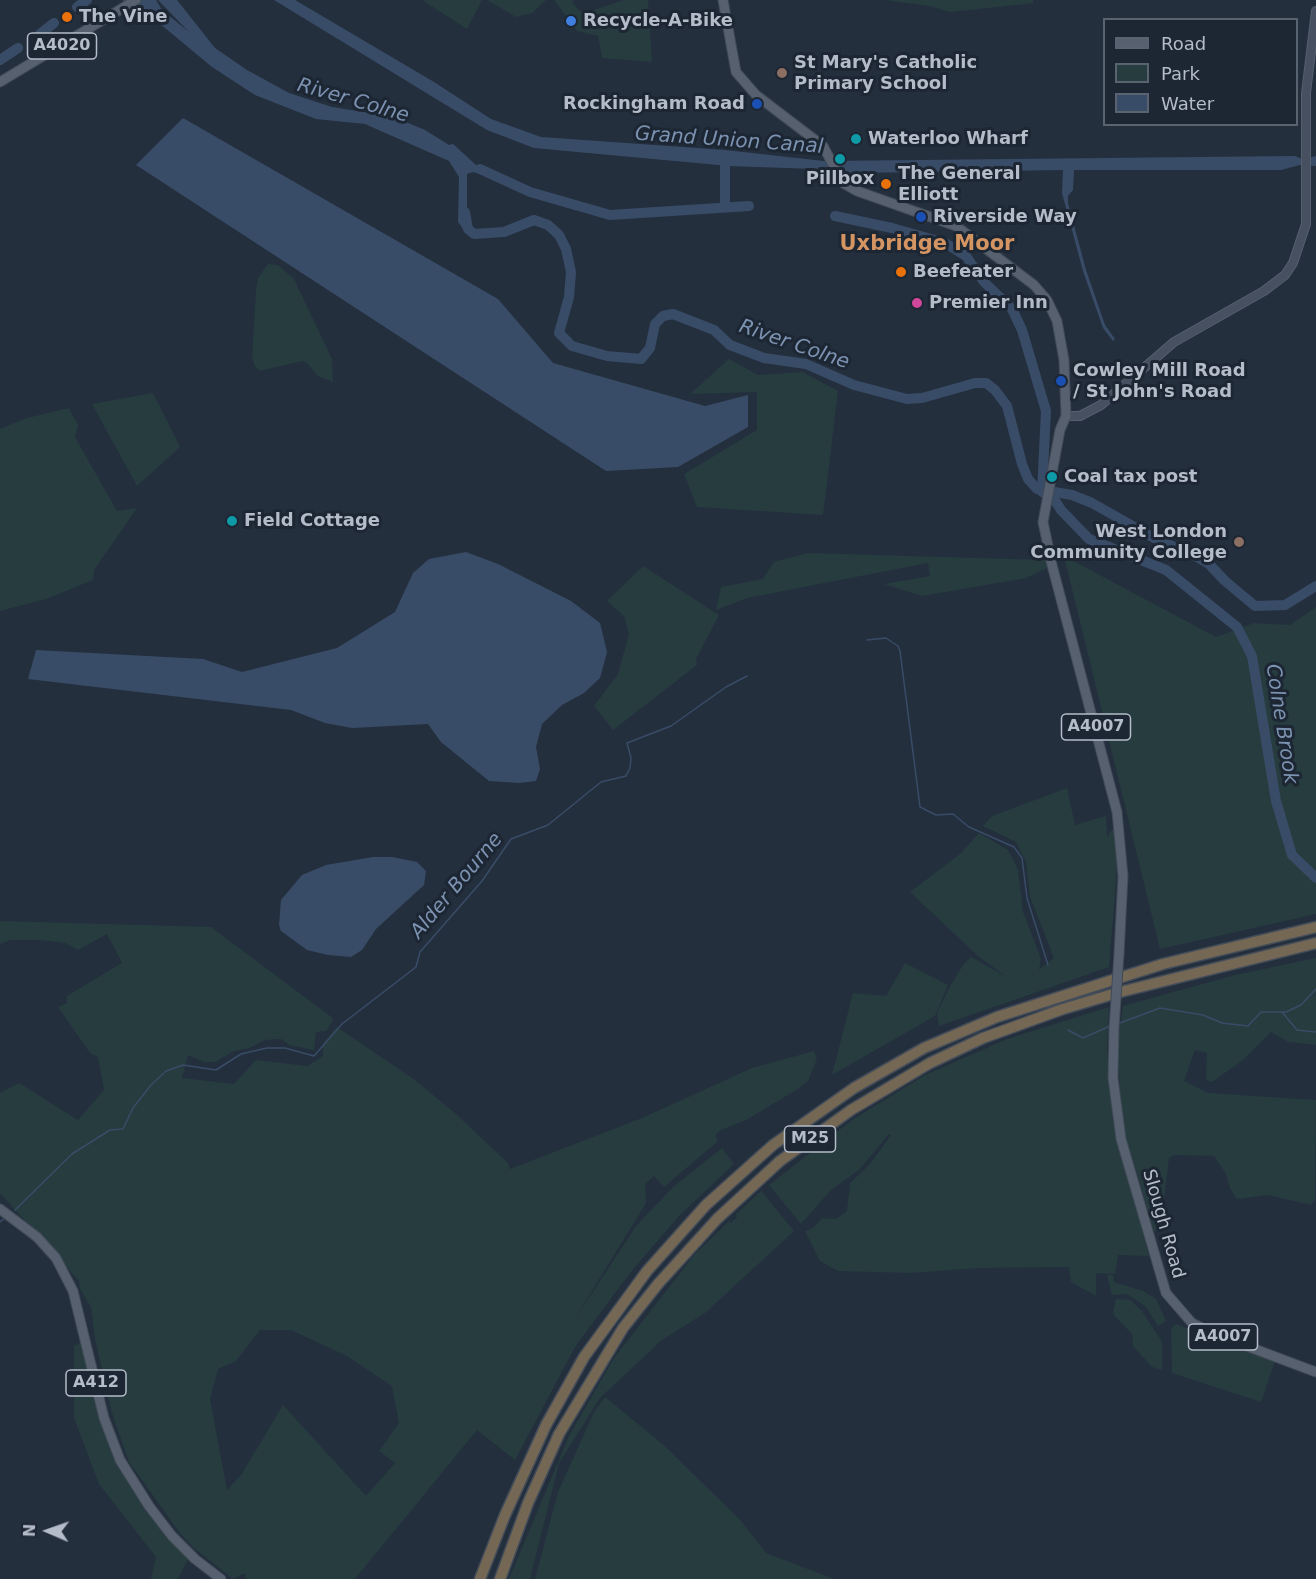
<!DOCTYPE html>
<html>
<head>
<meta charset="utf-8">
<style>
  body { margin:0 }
  #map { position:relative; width:1316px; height:1579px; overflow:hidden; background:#242f3e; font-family:"DejaVu Sans",sans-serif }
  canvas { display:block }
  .legend { position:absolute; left:1103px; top:18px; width:195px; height:108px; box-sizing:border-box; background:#1d2633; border:2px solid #59626f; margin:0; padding:8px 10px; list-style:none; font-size:18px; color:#b4bcc9 }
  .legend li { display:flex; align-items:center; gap:12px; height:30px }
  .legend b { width:30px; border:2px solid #59626f }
  .north { position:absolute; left:18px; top:1501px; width:60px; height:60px; -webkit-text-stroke:4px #1d2633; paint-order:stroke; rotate:272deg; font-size:16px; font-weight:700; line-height:24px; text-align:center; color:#b4bcc9 }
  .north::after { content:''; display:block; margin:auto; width:21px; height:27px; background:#b4bcc9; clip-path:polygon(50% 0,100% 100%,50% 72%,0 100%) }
</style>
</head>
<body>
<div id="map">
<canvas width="1316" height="1579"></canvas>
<ul class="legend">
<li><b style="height:8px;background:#56606e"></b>Road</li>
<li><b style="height:16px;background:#263c3f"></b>Park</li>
<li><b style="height:16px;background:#394c67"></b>Water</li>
</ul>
<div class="north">N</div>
</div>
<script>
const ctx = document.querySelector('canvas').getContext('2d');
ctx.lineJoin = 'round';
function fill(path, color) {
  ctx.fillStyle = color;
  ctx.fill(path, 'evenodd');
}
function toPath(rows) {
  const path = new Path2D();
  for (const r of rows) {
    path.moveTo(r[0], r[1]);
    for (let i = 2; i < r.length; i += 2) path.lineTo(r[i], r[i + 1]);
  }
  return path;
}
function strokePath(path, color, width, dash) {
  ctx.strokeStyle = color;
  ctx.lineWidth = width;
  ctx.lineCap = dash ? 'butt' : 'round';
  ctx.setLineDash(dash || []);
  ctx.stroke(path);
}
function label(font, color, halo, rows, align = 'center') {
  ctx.font = font + ' "DejaVu Sans",sans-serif';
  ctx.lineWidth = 6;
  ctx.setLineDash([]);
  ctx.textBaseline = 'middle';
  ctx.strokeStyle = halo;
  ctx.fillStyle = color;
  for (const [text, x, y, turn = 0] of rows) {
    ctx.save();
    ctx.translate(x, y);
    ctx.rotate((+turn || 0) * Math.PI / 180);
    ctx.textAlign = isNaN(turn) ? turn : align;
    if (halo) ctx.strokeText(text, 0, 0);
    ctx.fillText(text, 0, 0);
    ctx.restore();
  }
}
fill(toPath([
  [422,0,482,0,467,29],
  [487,0,546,0,532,13,516,17],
  [554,0,574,0,572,2,580,11,594,10,624,0,648,0,652,62,602,58,598,36,577,31],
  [884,0,1033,0,1034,3,950,12,930,6],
  [268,264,278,265,294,279,332,359,333,382,318,376,307,363,302,361,260,371,255,366,252,358,256,290,258,278],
  [729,359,758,375,803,372,838,391,823,515,697,507,684,474,757,430,757,392,690,394],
  [153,393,180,447,137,486,92,404],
  [69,408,78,425,75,437,117,511,137,508,94,570,93,580,46,599,0,611,0,429,27,418],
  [808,553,1045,560,1049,567,1026,578,922,596,884,584,930,576,928,563,747,598,716,610,721,587,763,579,774,562],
  [1064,556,1216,637,1254,623,1290,625,1316,607,1316,914,1160,949],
  [643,566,719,615,696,659,697,665,613,730,594,706,618,674,629,634,624,616,607,601],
  [1067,788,1075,825,1106,816,1107,837,1114,827,1117,869,1109,967,939,1026,937,1013,949,988,963,965,971,957,1005,976,978,956,910,892,960,854,979,833,1008,850,1018,870,1023,912,1041,959,1039,970,1054,958,1030,897,1026,862,1016,842,983,826,992,816],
  [0,921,211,927,334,1019,326,1031,316,1032,314,1050,289,1045,281,1039,265,1040,249,1048,234,1051,215,1062,204,1062,188,1055,182,1078,234,1084,256,1060,307,1066,323,1056,323,1043,337,1027,415,1080,457,1115,508,1163,510,1169,642,1118,752,1068,814,1051,817,1059,808,1081,798,1089,746,1120,719,1131,716,1135,717,1142,664,1187,654,1176,645,1184,646,1203,573,1322,636,1226,673,1187,722,1148,734,1164,679,1216,630,1273,575,1347,515,1460,477,1430,355,1579,246,1579,245,1573,233,1579,193,1547,179,1532,129,1462,112,1413,95,1339,91,1307,80,1289,79,1281,0,1193,0,1093,19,1083,78,1120,104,1090,98,1057,90,1053,58,1007,67,1003,67,996,122,963,107,934,78,950,65,943,40,940,11,940,0,944],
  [260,1330,291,1330,347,1356,392,1386,399,1423,379,1451,395,1463,366,1496,283,1405,241,1475,227,1490,210,1399,218,1369,236,1361],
  [1316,958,1316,1045,1288,1042,1271,1032,1243,1060,1212,1082,1206,1080,1207,1053,1195,1050,1184,1081,1208,1093,1316,1100,1315,1200,1311,1205,1268,1195,1237,1199,1230,1188,1226,1174,1214,1156,1175,1155,1169,1158,1161,1224,1159,1230,1153,1231,1137,1172,1127,1146,1120,1099,1118,1040,1123,1006,1235,975],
  [905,963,948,985,935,1016,832,1075,853,993,886,996],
  [1109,1007,1107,1049,1113,1122,1149,1256,1118,1255,1115,1274,1096,1273,1096,1296,1071,1282,1069,1267,978,1268,911,1273,838,1271,820,1261,805,1231,813,1228,822,1218,836,1219,847,1211,850,1183,870,1164,891,1135,889,1134,860,1169,831,1190,801,1224,769,1185,852,1120,925,1075,1007,1039],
  [761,1191,794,1231,705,1313,662,1340,600,1398,559,1463,530,1579,509,1579,569,1436,614,1358,694,1255,729,1221,731,1223,737,1217,736,1214],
  [1107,1275,1113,1275,1114,1282,1143,1291,1156,1299,1166,1321,1158,1326,1145,1306,1127,1294,1112,1295],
  [1116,1299,1130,1300,1142,1311,1162,1342,1162,1370,1152,1367,1133,1346,1132,1334,1113,1314],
  [1176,1324,1275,1361,1261,1402,1172,1373,1171,1328],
  [82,1342,115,1459,150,1512,188,1559,178,1579,151,1579,156,1557,99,1484,74,1418,74,1346],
  [605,1397,665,1446,741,1521,766,1553,834,1579,535,1579,558,1492,594,1412]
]), '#263c3f');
fill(toPath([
  [122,0,156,0,162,10,189,32,158,0,177,0,215,48,247,70,289,93,332,107,394,117,425,130,449,145,453,144,476,165,492,172,489,177,473,172,467,174,467,207,471,222,463,229,458,222,459,177,449,161,365,124,316,119,255,95,212,67,153,18],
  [274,0,295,0,434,82,491,119,541,137,725,150,824,161,1295,156,1302,159,1316,156,1316,166,1300,165,1281,170,1074,170,1073,190,1068,196,1068,203,1086,270,1105,325,1115,339,1113,341,1103,328,1083,271,1062,193,1063,170,851,173,844,170,729,166,534,148,487,130],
  [183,118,498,299,553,363,705,406,748,395,748,427,678,467,606,471,136,165],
  [466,552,498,564,571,601,600,623,607,652,600,678,584,693,562,705,542,724,536,747,540,769,536,781,519,783,489,781,441,742,428,724,352,728,325,723,291,710,28,679,36,650,203,659,242,672,337,648,395,612,413,573,429,559],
  [373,857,392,857,417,862,426,871,424,885,376,929,362,950,351,957,328,955,307,950,281,931,279,925,281,900,302,875,326,865]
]), '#394c67');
strokePath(toPath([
  [867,640,886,638,898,646,900,651,920,807,936,815,953,814,969,827,1014,847,1022,858,1027,898,1048,965],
  [1282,1012,1297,1030,1316,1032],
  [1117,1024,1160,1008,1203,1015,1222,1023,1248,1026,1261,1012,1286,1012,1301,1005,1316,989],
  [1068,1030,1083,1038,1110,1026],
  [15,1210,72,1154,110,1130,123,1129,133,1108,151,1085,166,1071,183,1065,216,1070,241,1054,267,1048,285,1048,314,1056,342,1024,416,967,420,952,482,881,511,839,548,825,601,782,626,776,630,768,631,758,627,743,671,726,726,687,747,676],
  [0,1222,6,1217]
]), '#394c67', 1.5);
strokePath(toPath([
  [77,7,87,0],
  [40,34,54,23],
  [0,60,18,48],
  [725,159,725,205],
  [480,169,530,192,610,215,749,206],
  [465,212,468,229,474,234,504,232,534,220,548,225,559,235,566,249,571,272,569,297,559,333,572,346,607,356,641,359,650,348,655,324,663,316,673,314,714,330,730,345,764,358,806,364,854,385,907,399,922,398,975,383,986,383,995,390,1007,406,1022,464,1028,479,1037,489,1072,495,1092,503,1154,538,1197,557,1209,564,1225,581,1255,606,1285,605,1316,586],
  [835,216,892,228,945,243,966,256,984,282,1012,309,1022,330,1046,411,1042,492,1054,499,1061,510,1089,539,1166,570,1237,627,1252,656,1276,801,1292,855,1316,878]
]), '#394c67', 10);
const secondary = toPath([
  [1066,416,1080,416,1101,405,1174,342,1264,291,1285,275,1293,263,1306,224,1306,93,1316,11]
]);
const primary = toPath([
  [723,0,736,72,756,95,823,146,843,183,857,191,956,226,1034,285,1047,300,1057,321,1064,360,1066,416,1060,430,1043,522,1052,565,1117,812,1123,876,1119,954],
  [0,82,136,0],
  [1114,1028,1113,1078,1121,1139,1166,1293,1192,1323,1212,1333,1316,1372],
  [0,1209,37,1237,56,1258,73,1291,104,1418,120,1460,149,1506,172,1536,195,1559,221,1579]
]);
const highway = toPath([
  [480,1579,505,1515,546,1425,584,1357,647,1271,706,1205,773,1145,854,1088,924,1048,997,1017,1163,964,1316,927],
  [500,1579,528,1503,559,1434,623,1328,658,1284,717,1219,780,1161,851,1110,930,1063,983,1038,1063,1009,1120,992,1316,943]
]);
strokePath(secondary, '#565f6c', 10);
strokePath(primary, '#414a57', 11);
strokePath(highway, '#434c59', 13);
strokePath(secondary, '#465061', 8);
strokePath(primary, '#56606e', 9);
strokePath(highway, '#746855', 10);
const primaryBridge = toPath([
  [1114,1028,1119,954]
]);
strokePath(primaryBridge, '#414a57', 11, []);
strokePath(primaryBridge, '#56606e', 9);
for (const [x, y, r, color] of [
  [67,17,6,"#e8710a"],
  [571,21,6,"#3f7fe0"],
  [782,73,6,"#8d6e63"],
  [757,104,6,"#1a4fb4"],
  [856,139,6,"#0f9aa8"],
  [840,159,6,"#0f9aa8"],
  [886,184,6,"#e8710a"],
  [921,217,6,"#1a4fb4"],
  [901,272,6,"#e8710a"],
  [917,303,6,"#d1479c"],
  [1061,381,6,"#1a4fb4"],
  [1052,477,6,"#0f9aa8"],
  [232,521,6,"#0f9aa8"],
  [1239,542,6,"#8d6e63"]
]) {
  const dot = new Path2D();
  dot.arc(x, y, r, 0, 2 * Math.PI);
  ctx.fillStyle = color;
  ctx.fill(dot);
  strokePath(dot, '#1d2633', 2);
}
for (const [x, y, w] of [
  [62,46,69],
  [1096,727,69],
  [810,1139,51],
  [1223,1337,69],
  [96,1383,60]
]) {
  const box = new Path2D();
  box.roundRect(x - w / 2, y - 13, w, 26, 4.5);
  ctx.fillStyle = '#1d2633';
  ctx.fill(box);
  strokePath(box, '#b4bcc9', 1.5);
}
label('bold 16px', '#b4bcc9', null, [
  ["A4020",62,46],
  ["A4007",1096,727],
  ["M25",810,1139],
  ["A4007",1223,1337],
  ["A412",96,1383]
]);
label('bold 18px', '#b4bcc9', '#1d2633', [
  ["The Vine",79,17],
  ["Recycle-A-Bike",583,21],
  ["St Mary's Catholic",794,63],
  ["Primary School",794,84],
  ["Rockingham Road",745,104,"right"],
  ["Waterloo Wharf",868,139],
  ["The General",898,174],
  ["Elliott",898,195],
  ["Pillbox",840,179,"center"],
  ["Riverside Way",933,217],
  ["Beefeater",913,272],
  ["Premier Inn",929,303],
  ["Cowley Mill Road",1073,371],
  ["/ St John's Road",1073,392],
  ["Coal tax post",1064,477],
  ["Field Cottage",244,521],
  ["West London",1227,532,"right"],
  ["Community College",1227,553,"right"]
], 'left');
label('18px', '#b4bcc9', '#1d2633', [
  ["Slough Road",1163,1224,74]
]);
label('italic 20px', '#7c92b1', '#1d2633', [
  ["River Colne",353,101,16],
  ["Grand Union Canal",729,141,4],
  ["River Colne",794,345,19],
  ["Colne Brook",1281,724,81],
  ["Alder Bourne",457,886,-50]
]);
label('bold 21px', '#d59563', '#1d2633', [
  ["Uxbridge Moor",927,245]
]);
</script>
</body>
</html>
